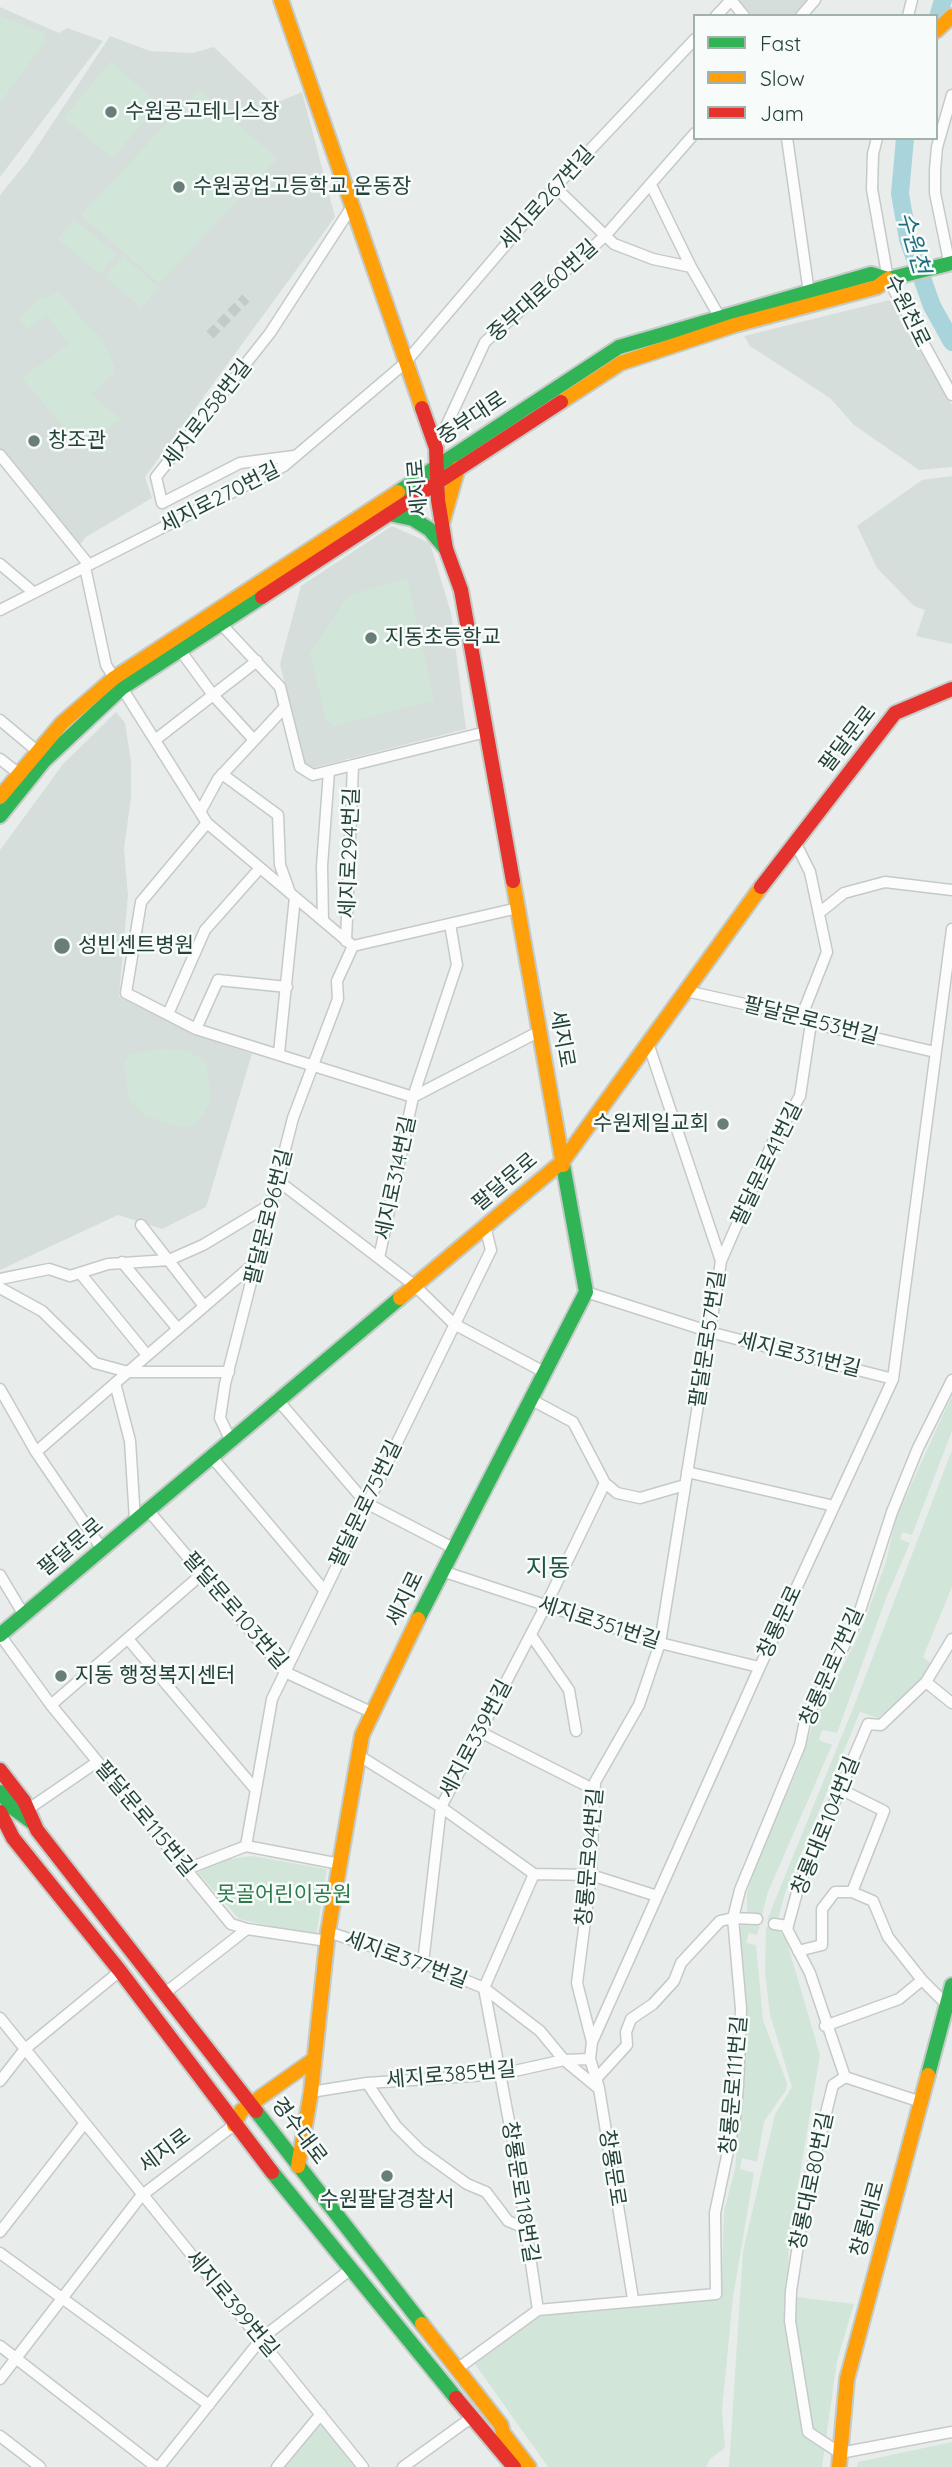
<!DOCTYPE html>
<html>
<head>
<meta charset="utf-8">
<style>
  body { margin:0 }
  #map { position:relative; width:952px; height:2467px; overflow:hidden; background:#e8edeb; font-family:Quicksand,sans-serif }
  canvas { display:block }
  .legend { position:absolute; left:693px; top:14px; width:245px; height:126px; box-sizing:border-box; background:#f7fbf9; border:2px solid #a3b1ad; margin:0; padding:9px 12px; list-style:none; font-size:21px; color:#24423a }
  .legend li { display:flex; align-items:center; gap:14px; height:35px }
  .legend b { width:35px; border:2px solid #a3b1ad }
</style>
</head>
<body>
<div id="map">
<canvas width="952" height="2467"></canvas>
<ul class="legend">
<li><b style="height:9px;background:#30b455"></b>Fast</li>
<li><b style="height:9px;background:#ff9f0a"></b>Slow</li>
<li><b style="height:9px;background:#e5322d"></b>Jam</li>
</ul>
</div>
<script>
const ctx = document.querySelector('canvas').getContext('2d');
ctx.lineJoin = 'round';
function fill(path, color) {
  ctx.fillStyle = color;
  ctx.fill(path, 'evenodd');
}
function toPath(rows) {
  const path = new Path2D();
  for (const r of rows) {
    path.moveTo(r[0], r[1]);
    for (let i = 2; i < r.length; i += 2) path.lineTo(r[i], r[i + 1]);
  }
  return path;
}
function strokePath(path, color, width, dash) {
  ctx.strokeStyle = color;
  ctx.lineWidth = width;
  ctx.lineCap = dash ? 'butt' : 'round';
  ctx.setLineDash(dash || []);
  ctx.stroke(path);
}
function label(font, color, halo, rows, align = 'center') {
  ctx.font = font + ' Quicksand,"Noto Sans KR",sans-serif';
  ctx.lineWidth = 5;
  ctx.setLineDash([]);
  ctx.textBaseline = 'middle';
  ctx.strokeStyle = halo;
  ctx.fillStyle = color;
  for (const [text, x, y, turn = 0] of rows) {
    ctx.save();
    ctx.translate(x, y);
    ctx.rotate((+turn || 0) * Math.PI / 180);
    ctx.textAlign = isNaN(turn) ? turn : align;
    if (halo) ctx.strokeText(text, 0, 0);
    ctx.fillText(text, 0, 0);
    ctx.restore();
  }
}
fill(toPath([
  [736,0,811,0,796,16,750,16],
  [0,7,59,33,67,28,103,41,0,177],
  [110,36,150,51,192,53,214,47,273,104,302,92,335,217,145,477,152,498,86,537,79,546,0,453,0,195,27,162],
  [890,300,952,405,952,467,919,470,854,425,830,398,750,346,744,336],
  [952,476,952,644,916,636,925,610,914,606,877,568,857,526,922,480],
  [392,526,430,543,451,613,466,729,305,770,280,664,301,586],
  [116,712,125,723,131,761,131,797,124,849,128,895,119,997,199,1036,252,1054,206,1207,162,1229,118,1215,0,1270,0,850,63,764]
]), '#d6dedb');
fill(toPath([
  [0,16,45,34,45,41,0,103],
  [111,61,159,105,112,158,64,118],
  [199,89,277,159,159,283,81,215],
  [74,219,116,254,100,274,58,239],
  [123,256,159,288,141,308,105,276],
  [59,292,86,324,98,334,114,365,114,373,91,395,121,419,82,448,22,378,69,344,47,315,27,329,19,319,40,298,49,297],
  [407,578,434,700,333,726,326,719,310,654,348,596],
  [163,1049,187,1051,206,1061,211,1099,202,1117,193,1125,177,1127,158,1120,145,1115,130,1101,124,1065,129,1054],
  [952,1395,952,1431,912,1535,903,1532,901,1536,900,1539,910,1543,887,1596,837,1733,822,1730,819,1740,832,1745,768,1892,761,1918,747,1915,747,1893,755,1866,799,1766,812,1726,861,1631,886,1562,896,1518],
  [952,1450,952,1587,923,1657,933,1665,919,1682,878,1718,860,1712,785,1893,777,1923,767,1920,854,1706],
  [252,1856,327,1869,316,1936,239,1919,198,1873,216,1861],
  [746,1920,760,1924,757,1935,749,1933,746,1943,756,1945,763,2020,787,2083,786,2090,764,2122,757,2162,742,2158,740,2169,754,2173,733,2297,722,2410,725,2448,710,2459,706,2467,548,2467,475,2364,542,2315,645,2302,721,2297,724,2211,735,2169,744,2073,740,1928],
  [766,1927,776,1928,786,1939,820,2055,789,2239,787,2301,797,2297,854,2304,837,2361,822,2467,729,2467,743,2251,775,2114,792,2087,770,2015,765,1972],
  [321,2423,354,2467,284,2467],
  [952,2442,952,2467,857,2467,858,2462]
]), '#d1e6d8');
strokePath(toPath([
  [936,24,943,0],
  [905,138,900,194,908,239,932,306,952,342]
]), '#a9d4db', 18);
strokePath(toPath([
  [210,335,246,298]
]), '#c1cbc8', 10, [10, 5]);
const street = toPath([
  [731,0,744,16],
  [716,16,731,0],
  [801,16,815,0],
  [908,16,912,0],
  [787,138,809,293],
  [877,138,873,154,872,189,888,279,952,395],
  [651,185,691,267],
  [555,187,614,244,653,259,691,267,719,316],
  [950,266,935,193,935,170,937,147,952,95],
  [436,448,485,342,605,236,695,133],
  [0,455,89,565],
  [294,456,240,463,162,503,156,477,270,333,351,208],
  [0,564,33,592],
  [85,567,106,665,114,678],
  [0,610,284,466,405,363,555,187,695,39],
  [222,625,280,687,300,767,313,775,486,732],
  [180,650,213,695,254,740],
  [122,688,207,823,353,946,518,908],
  [0,720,37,751],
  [155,740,257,661],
  [0,759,18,773],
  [222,774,278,815,280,865,289,890],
  [200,812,218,779,285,707],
  [207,823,141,902,126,993,196,1029,413,1097,540,1031],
  [795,842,810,872,827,952,801,1018],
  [819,913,844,893,885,882,952,890],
  [323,921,322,866,329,771],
  [346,941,353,765],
  [686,991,794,1015,811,1023,935,1052],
  [168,1014,205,930,260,868],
  [196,1029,218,980,287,987],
  [279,1053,295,897],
  [277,1180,414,1285,454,1324,544,1372],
  [141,1225,204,1306],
  [379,1258,413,1097,457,965,450,924],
  [721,1261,772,1144,800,1096,811,1023],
  [122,1262,178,1329],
  [80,1273,147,1355],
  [0,1279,49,1269,70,1276,108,1264,169,1260,203,1245,271,1204],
  [0,1288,42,1311,95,1363,128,1372,257,1261],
  [586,1292,717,1334,893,1379],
  [115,1383,130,1441,135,1520],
  [0,1389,36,1452,102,1549],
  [277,1399,366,1503,453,1548],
  [230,1439,220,1418,225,1384,293,1118,338,999,337,981,353,946],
  [36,1452,128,1372,229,1372],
  [211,1456,324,1590],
  [687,1472,834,1506],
  [605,1483,617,1493,640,1498,685,1485],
  [148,1510,285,1672,373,1713],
  [442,1571,660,1643,759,1667],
  [0,1575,24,1615],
  [0,1635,51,1705,231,1924,247,1929,327,1941],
  [531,1635,569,1690,576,1731],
  [128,1639,256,1790],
  [926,1682,952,1703],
  [51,1705,202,1574],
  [480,1732,595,1790],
  [358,1755,441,1807,534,1874,591,1875,657,1896],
  [840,1789,884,1811,852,1892,873,1901,888,1937,922,1980,946,2004],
  [27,1810,97,1762],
  [246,1846,272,1699,491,1250,485,1226],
  [187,1869,246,1846,340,1864],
  [774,1924,788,1926],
  [328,1932,423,1963,484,1988,540,2031,564,2060,598,2088],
  [798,1951,822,1945,822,1909,835,1892,852,1892],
  [423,1963,441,1807,545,1607,605,1483,573,1422,530,1399],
  [484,1988,514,2148,538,2310],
  [484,1988,534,1874],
  [165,1993,247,1929],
  [0,2018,363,2467],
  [825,2026,899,1999,922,1980],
  [592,2042,577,1983,591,1875,595,1782,639,1705,660,1643,721,1261,648,1043],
  [845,2077,833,2085,806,2193,791,2291,790,2321,808,2432,840,2453,952,2432],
  [596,2079,627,2045,626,2032,631,2019,653,2004,674,1981,681,1963,720,1921,733,1918,757,1919],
  [0,2081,25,2049,120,1971],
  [367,2083,396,2126,420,2150,467,2184,486,2192,508,2221,527,2229],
  [311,2092,367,2083,501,2074,564,2060,590,2059],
  [921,2102,845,2077,810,1973,787,1929,799,1885,868,1724,881,1725,926,1682,952,1639],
  [0,2232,84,2124],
  [0,2253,209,2405],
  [633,2299,599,2088,590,2059,592,2042,757,1673,893,1379,952,929],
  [0,2346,156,2467],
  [457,2369,538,2310,716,2294,715,2213,735,2118,738,2086,741,2009,733,1918,740,1890,800,1745,805,1721,856,1623,892,1512,918,1448,952,1380],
  [0,2379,141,2196,234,2125],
  [0,2436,40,2467],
  [159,2467,262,2338,351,2269],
  [277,2467,321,2414],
  [403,2467,471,2418]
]);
const fast = toPath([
  [398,492,619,347,871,274,888,279,952,263],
  [389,514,413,519,429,529,446,549],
  [0,816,44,761,122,688,262,597],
  [418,1619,586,1292,563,1165],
  [0,1635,400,1298],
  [0,1792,13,1808,32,1822],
  [928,2075,952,1985],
  [256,2111,422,2324],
  [272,2172,456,2398]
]);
const slow = toPath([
  [281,0,422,408],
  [936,31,952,16],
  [561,402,621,363,735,325,877,287,888,279],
  [442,524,458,468],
  [0,797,62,723,114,678,398,492],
  [513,881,563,1165],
  [400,1298,563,1161,761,887],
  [234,2125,241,2111,313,2060],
  [298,2166,311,2092,328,1932,362,1735,418,1619],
  [422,2324,501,2425,503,2433,529,2467],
  [839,2467,847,2379,928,2075]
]);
const jam = toPath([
  [422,408,436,448,438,500,446,549,461,590,513,881],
  [262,597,561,402],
  [761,887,895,713,952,689],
  [0,1770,24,1801,37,1830,256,2111],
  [0,1812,13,1838,120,1971,272,2172],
  [456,2398,514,2467]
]);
strokePath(street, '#c5cac8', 13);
strokePath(fast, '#c3cbc8', 18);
strokePath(slow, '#c3cbc8', 18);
strokePath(jam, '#c3cbc8', 18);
strokePath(street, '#fcfcfc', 10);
strokePath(fast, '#30b455', 14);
strokePath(slow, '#ff9f0a', 14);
strokePath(jam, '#e5322d', 14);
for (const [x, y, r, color] of [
  [111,112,7,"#697e78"],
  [179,187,7,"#697e78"],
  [34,441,7,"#697e78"],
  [371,638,7,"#697e78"],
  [62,946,9,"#697e78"],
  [723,1124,7,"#697e78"],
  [61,1676,7,"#697e78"],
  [387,2176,7,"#697e78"]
]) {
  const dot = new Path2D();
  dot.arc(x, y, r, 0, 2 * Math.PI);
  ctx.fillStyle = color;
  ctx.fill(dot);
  strokePath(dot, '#f7fbf9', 2.5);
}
label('21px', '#24423a', '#f7fbf9', [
  ["수원공고테니스장",125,112],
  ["수원공업고등학교 운동장",193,187],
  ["창조관",48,441],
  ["지동초등학교",385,638],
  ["성빈센트병원",78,946],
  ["수원제일교회",709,1124,"right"],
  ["지동 행정복지센터",75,1676],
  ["수원팔달경찰서",387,2200,"center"]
], 'left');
label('21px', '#24423a', '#f7fbf9', [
  ["세지로267번길",547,198,-48],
  ["중부대로60번길",543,291,-42],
  ["수원천로",907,311,64],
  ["세지로258번길",207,414,-52],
  ["중부대로",472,418,-34],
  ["세지로",418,488,-95],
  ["세지로270번길",220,498,-27],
  ["팔달문로",848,739,-52],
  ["세지로294번길",350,853,-88],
  ["팔달문로53번길",811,1021,14],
  ["세지로",562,1039,80],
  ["팔달문로41번길",767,1164,-64],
  ["세지로314번길",396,1178,-78],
  ["팔달문로",505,1182,-40],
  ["팔달문로96번길",269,1217,-76],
  ["팔달문로57번길",708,1339,-81],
  ["세지로331번길",799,1355,14],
  ["팔달문로75번길",366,1504,-64],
  ["팔달문로",71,1547,-40],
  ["세지로",405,1599,-64],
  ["팔달문로103번길",235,1611,49],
  ["창룡문로",780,1622,-65],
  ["세지로351번길",599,1623,18],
  ["창룡문로7번길",832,1667,-66],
  ["세지로339번길",476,1739,-62],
  ["팔달문로115번길",145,1819,50],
  ["창룡대로104번길",826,1826,-68],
  ["창룡문로94번길",590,1857,-85],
  ["세지로377번길",406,1960,20],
  ["세지로385번길",451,2075,-5],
  ["창룡문로111번길",734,2085,-85],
  ["경수대로",299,2131,53],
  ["세지로",165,2151,-37],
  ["창룡문로",612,2168,81],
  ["창룡대로80번길",812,2181,-78],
  ["창룡문로118번길",520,2192,81],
  ["창룡대로",868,2219,-75],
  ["세지로399번길",232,2304,50]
]);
label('21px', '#2d7a4b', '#f7fbf9', [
  ["못골어린이공원",284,1895]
]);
label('italic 23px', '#1c6f80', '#f7fbf9', [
  ["수원천",913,243,74]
]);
label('24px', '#1f5548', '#f7fbf9', [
  ["지동",548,1569]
]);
</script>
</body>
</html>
